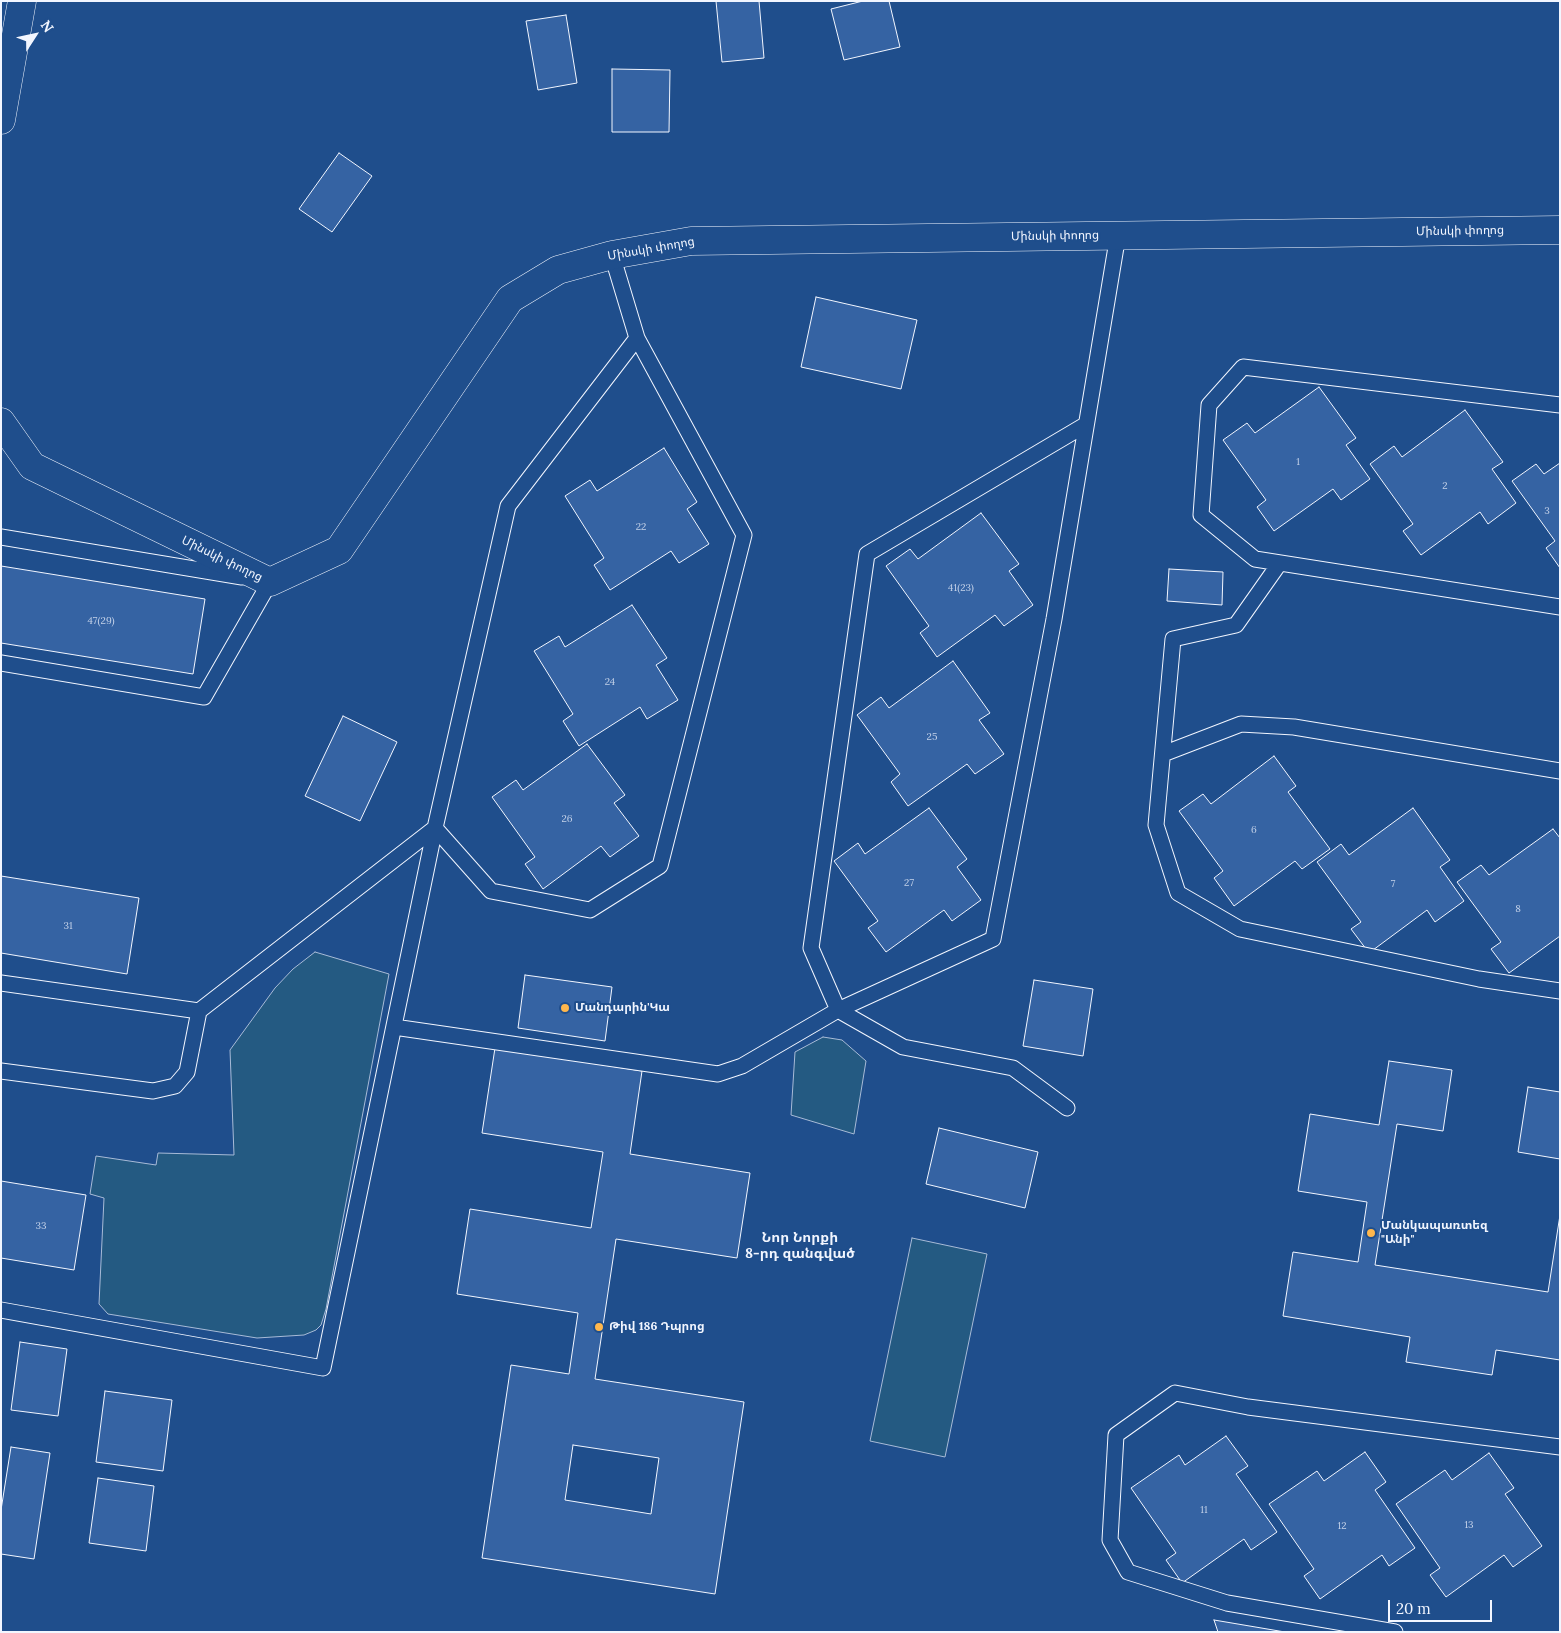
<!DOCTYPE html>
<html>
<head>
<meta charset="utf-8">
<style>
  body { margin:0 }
  #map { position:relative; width:1561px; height:1633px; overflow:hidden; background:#1f4e8c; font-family:Lora,serif }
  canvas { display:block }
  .frame { position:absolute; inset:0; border:2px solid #f2f6ff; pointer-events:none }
  .north { position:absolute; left:10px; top:10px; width:50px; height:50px; -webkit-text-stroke:4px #1f4e8c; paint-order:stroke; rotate:55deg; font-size:14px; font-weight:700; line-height:20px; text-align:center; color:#f2f6ff }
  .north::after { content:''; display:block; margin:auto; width:18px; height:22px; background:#f2f6ff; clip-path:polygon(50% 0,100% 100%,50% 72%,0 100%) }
  .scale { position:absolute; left:1388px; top:1600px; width:104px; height:22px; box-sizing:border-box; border:2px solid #f2f6ff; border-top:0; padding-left:6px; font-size:15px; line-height:18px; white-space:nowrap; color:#f2f6ff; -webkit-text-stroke:4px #1f4e8c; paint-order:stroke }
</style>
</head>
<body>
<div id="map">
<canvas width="1561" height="1633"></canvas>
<div class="frame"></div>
<div class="north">N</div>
<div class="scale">20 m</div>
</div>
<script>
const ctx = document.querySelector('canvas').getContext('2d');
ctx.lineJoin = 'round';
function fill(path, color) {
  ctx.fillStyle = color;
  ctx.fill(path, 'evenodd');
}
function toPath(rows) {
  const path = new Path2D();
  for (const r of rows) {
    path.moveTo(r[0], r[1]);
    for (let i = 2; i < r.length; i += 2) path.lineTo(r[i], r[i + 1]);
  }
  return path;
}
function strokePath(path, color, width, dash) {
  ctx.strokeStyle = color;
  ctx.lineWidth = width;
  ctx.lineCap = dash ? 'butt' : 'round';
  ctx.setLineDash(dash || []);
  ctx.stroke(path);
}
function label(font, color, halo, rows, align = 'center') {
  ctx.font = font + ' Lora,"Noto Sans Armenian",serif';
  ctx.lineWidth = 4;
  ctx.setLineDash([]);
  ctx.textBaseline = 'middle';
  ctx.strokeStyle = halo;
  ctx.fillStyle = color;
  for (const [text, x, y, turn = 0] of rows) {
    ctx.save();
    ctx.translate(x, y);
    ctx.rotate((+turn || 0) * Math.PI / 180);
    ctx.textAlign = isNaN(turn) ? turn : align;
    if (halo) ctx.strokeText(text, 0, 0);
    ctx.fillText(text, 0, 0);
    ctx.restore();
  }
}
const green = toPath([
  [315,952,389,974,326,1309,321,1325,316,1330,304,1335,257,1338,108,1314,99,1304,104,1198,90,1194,96,1156,156,1165,158,1153,234,1155,230,1050,275,988,293,969,315,952],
  [823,1037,842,1040,866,1061,854,1134,791,1115,795,1052,823,1037],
  [912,1238,987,1254,945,1457,870,1441,912,1238]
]);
fill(green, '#245a82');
strokePath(green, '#a8bbd7', 1);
const building = toPath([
  [716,1,759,1,764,58,722,62,716,1],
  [863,1,889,1,900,47,844,60,831,9,863,1],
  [566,15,577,83,538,90,526,21,566,15],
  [612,69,670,70,669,132,612,132,612,69],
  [339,153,372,176,332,232,299,209,339,153],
  [816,297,917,320,901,389,801,367,816,297],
  [1319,387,1356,438,1346,445,1370,479,1341,500,1333,489,1274,531,1257,507,1266,500,1223,440,1247,423,1255,433,1319,387],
  [1465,410,1503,462,1492,469,1516,503,1488,524,1480,512,1421,555,1403,531,1413,524,1370,464,1394,446,1402,457,1465,410],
  [664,448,697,502,687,509,709,544,679,563,671,551,610,590,594,565,604,558,565,496,590,480,597,491,664,448],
  [1560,463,1560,568,1546,548,1555,541,1512,481,1536,464,1544,474,1560,463],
  [981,513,1019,564,1009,571,1033,605,1004,626,995,615,937,657,920,633,929,626,886,566,910,549,918,559,981,513],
  [1,566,205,599,193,674,1,643,1,566],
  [1169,569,1223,572,1222,605,1167,601,1169,569],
  [632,605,667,658,656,665,678,700,647,719,640,707,579,746,563,721,573,714,534,651,559,636,565,647,632,605],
  [953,661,990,713,979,720,1004,754,975,774,967,764,908,806,891,782,900,774,857,715,881,697,889,708,953,661],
  [343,716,397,742,360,821,305,796,343,716],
  [587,744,625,795,614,803,639,836,610,857,601,846,543,889,525,864,535,857,492,797,516,780,523,790,587,744],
  [1274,756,1296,786,1288,792,1330,849,1302,869,1295,861,1234,906,1214,878,1223,871,1179,811,1203,794,1211,804,1274,756],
  [929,808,967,859,957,867,981,900,952,921,944,910,886,952,868,928,878,921,834,861,858,843,865,854,929,808],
  [1413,808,1450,860,1440,867,1464,901,1435,922,1427,910,1369,953,1351,929,1361,922,1317,862,1341,844,1349,855,1413,808],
  [1553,829,1560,838,1560,936,1509,973,1491,949,1501,942,1457,882,1481,865,1489,875,1553,829],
  [1,876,139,898,127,974,1,953,1,876],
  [525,975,612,987,605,1041,518,1028,525,975],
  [1034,980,1093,989,1083,1056,1023,1046,1034,980],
  [495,1048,642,1071,630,1154,750,1173,737,1258,616,1239,595,1379,744,1402,715,1594,482,1558,511,1365,569,1374,578,1313,457,1294,470,1209,591,1228,603,1152,482,1133,495,1048],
  [573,1445,659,1458,651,1514,565,1500,573,1445],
  [1389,1061,1452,1070,1443,1131,1397,1124,1375,1265,1548,1292,1560,1215,1560,1360,1496,1350,1492,1375,1406,1362,1410,1337,1283,1316,1293,1252,1358,1262,1367,1202,1298,1191,1310,1114,1379,1125,1389,1061],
  [1528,1087,1560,1092,1560,1159,1518,1152,1528,1087],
  [939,1128,1038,1152,1025,1208,926,1184,939,1128],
  [1,1181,86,1195,74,1270,1,1258,1,1181],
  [20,1342,67,1349,58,1416,11,1410,20,1342],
  [105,1391,172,1400,163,1471,96,1462,105,1391],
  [1226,1436,1248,1466,1236,1474,1277,1532,1251,1550,1244,1539,1182,1583,1166,1560,1176,1553,1131,1488,1179,1455,1185,1465,1226,1436],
  [11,1447,50,1453,34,1559,1,1554,1,1510,11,1447],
  [1365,1452,1386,1482,1375,1490,1415,1548,1389,1566,1382,1555,1320,1599,1304,1576,1314,1569,1269,1504,1317,1471,1324,1481,1365,1452],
  [1489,1453,1514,1488,1505,1494,1542,1546,1513,1567,1504,1555,1446,1597,1430,1575,1440,1568,1396,1504,1445,1470,1452,1480,1489,1453],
  [98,1478,154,1486,146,1551,89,1543,98,1478],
  [1214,1620,1285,1632,1218,1632,1214,1620]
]);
fill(building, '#3563a3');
strokePath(building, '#f2f6ff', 1);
const lane = toPath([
  [1560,405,1243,367,1209,405,1201,515,1255,559,1560,607],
  [1,537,242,577],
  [1279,564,1236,625,1173,639,1156,825,1178,893,1240,929,1479,979,1560,991],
  [1,663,204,697,270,582,265,581],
  [1163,754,1241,724,1294,727,1560,771],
  [435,828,491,891,590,910,660,866,744,535,637,338],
  [1,983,199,1011,435,828],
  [394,1027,718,1074,742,1066,838,1010,993,939,1054,619,1118,235],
  [1,1071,153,1091,175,1086,187,1072,199,1011],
  [1067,1108,1013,1068,903,1047,838,1010,811,948,867,554,1085,425],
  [1,1310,323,1368,435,828,508,506,637,338,612,255],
  [1395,1632,1227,1603,1128,1572,1110,1540,1116,1435,1175,1393,1248,1407,1560,1447]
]);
const secondary = toPath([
  [1,120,22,1],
  [1,422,32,466,270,582,339,550,510,299,558,270,612,255,691,241,1560,230]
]);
strokePath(lane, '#f2f6ff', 17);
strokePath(secondary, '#f2f6ff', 29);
strokePath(lane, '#1f4e8c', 15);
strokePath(secondary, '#1f4e8c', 28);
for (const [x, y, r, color] of [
  [565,1008,5,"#ffb74d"],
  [1371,1233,5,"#ffb74d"],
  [599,1327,5,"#ffb74d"]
]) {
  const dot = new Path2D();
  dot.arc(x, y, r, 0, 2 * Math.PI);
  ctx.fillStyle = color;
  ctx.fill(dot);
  strokePath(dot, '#1f4e8c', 2);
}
label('10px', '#c3d1e8', null, [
  ["1",1298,462],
  ["2",1445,486],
  ["3",1547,511],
  ["22",641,527],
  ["41(23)",961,588],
  ["47(29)",101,621],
  ["24",610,682],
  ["25",932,737],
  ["26",567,819],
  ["6",1254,830],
  ["27",909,883],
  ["7",1393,884],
  ["8",1518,909],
  ["31",68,926],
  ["33",41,1226],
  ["11",1204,1510],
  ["13",1469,1525],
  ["12",1342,1526]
]);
label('12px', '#f2f6ff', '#1f4e8c', [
  ["Մինսկի փողոց",1460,231,-1],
  ["Մինսկի փողոց",1055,236,-1],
  ["Մինսկի փողոց",651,249,-10],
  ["Մինսկի փողոց",222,559,26]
]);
label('bold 12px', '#f2f6ff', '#1f4e8c', [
  ["Մանդարին'Կա",575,1008],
  ["Մանկապառտեզ",1381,1226],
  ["\"Անի\"",1381,1240],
  ["Թիվ 186 Դպրոց",609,1327]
], 'left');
label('bold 14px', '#f2f6ff', '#1f4e8c', [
  ["Նոր Նորքի",800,1238],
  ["8-րդ զանգված",800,1254]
]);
</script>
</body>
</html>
